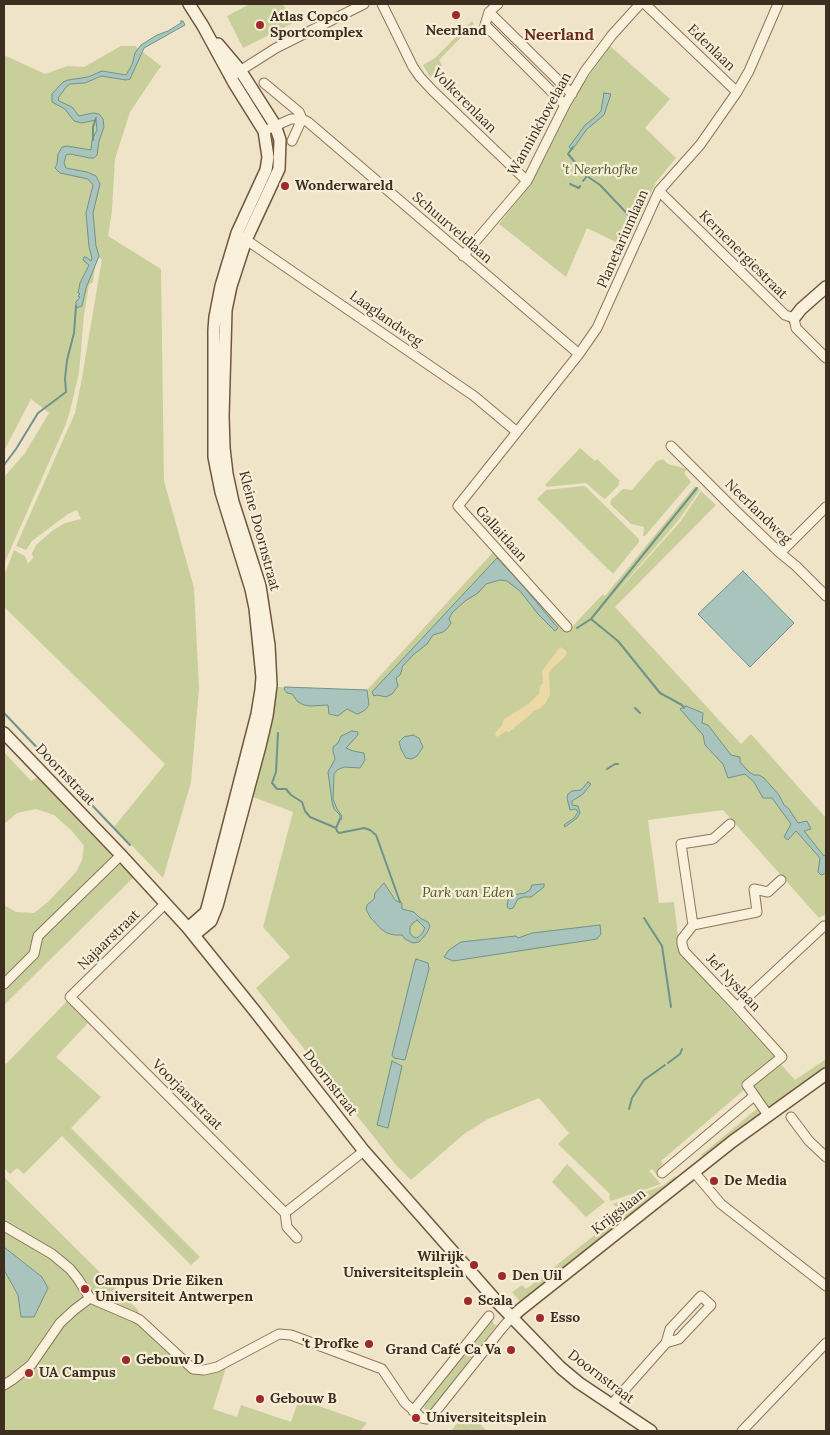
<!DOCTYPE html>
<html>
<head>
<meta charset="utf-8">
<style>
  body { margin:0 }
  #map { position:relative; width:830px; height:1435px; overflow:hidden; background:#f0e4c8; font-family:Lora,serif }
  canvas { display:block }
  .frame { position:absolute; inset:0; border:5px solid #3d2e20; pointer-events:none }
</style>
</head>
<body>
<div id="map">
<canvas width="830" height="1435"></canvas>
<div class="frame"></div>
</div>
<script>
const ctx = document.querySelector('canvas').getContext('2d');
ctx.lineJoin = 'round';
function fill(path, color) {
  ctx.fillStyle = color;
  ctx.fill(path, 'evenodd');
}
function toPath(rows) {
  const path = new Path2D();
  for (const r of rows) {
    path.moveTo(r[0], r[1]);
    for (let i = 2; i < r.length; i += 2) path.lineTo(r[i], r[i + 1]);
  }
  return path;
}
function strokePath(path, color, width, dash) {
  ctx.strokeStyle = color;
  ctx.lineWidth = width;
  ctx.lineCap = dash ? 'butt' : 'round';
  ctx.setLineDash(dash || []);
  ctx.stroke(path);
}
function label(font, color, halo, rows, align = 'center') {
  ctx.font = font + ' Lora,serif';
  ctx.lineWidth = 4.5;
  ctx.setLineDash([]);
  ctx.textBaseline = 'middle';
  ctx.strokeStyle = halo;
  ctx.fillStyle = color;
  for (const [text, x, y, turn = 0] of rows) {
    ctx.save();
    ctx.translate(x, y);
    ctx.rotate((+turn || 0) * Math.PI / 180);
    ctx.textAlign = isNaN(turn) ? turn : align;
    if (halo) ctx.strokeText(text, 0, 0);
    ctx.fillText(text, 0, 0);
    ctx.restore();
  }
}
fill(toPath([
  [250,4,283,4,293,23,243,48,227,16],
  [472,21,474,24,439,60,442,65,430,77,423,65,435,58],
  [121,46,135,46,161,66,130,112,115,159,112,211,108,236,161,269,164,481,194,588,199,688,191,782,163,878,114,827,165,764,4,607,4,576,14,550,25,556,28,564,33,558,32,553,36,545,52,531,65,523,81,519,77,510,68,514,32,541,26,550,16,546,75,413,81,383,102,259,96,257,93,282,89,285,84,315,79,373,70,411,66,424,4,564,4,477,25,453,49,413,31,399,4,451,4,55,45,74,67,66,84,67],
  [610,46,670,99,645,128,676,158,656,182,626,247,587,228,566,277,499,224,518,200,540,167,579,90],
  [580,448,595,461,597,459,620,481,618,483,620,484,605,499,603,498,586,483,547,487,545,485],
  [663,459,668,464,687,469,684,473,691,482,645,536,643,536,644,527,631,524,610,504,611,500,623,489,632,490,657,461],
  [583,486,586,487,639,539,639,542,613,574,537,499,546,490],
  [695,486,700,490,678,521,609,601,680,522,701,491,716,505,615,607,741,744,751,734,826,818,826,914,819,918,723,810,648,820,659,903,674,902,680,953,795,1080,826,1059,826,1069,771,1109,766,1107,745,1089,661,1161,663,1164,659,1168,661,1171,657,1175,652,1169,649,1171,661,1184,611,1201,609,1198,610,1194,558,1144,569,1133,539,1098,488,1119,464,1134,411,1180,396,1165,256,988,290,957,263,927,293,812,253,797,278,687,367,690,496,549,569,630,603,594,605,596],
  [4,752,31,781,37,777,133,878,4,1005,4,905,16,912,34,913,49,901,76,872,82,860,84,846,72,831,54,815,36,809,17,813,4,824],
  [67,1001,88,1023,56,1057,101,1097,71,1128,200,1257,191,1265,62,1136,24,1174,17,1168,10,1174,4,1168,4,1062,6,1064],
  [758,1108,760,1111,759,1117,704,1158,701,1155],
  [567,1164,605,1202,586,1217,552,1182],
  [675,1176,678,1179,631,1216,626,1217,613,1204,664,1185],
  [4,1177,139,1311,135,1317,151,1335,181,1365,190,1372,199,1375,210,1374,220,1369,226,1368,213,1409,237,1417,241,1405,291,1422,299,1399,367,1423,360,1431,4,1431,4,1270,18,1295,21,1316,42,1277,4,1247],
  [614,1215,618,1218,620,1224,521,1303,512,1292,522,1285,526,1289,610,1223,606,1218],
  [491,1320,496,1326,431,1410,428,1411,426,1410,424,1408,425,1405],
  [467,1411,487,1431,451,1431]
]), '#c9cf9b');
fill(toPath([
  [560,647,565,650,567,652,564,658,551,669,549,673,550,695,545,704,539,709,533,711,530,715,509,732,506,731,497,737,495,733,502,725,504,719,528,704,539,694,540,686,543,683,542,671]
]), '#ecd9a5');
const water = toPath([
  [181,21,183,21,185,25,144,48,130,79,126,80,101,76,85,83,70,84,67,86,58,98,59,101,72,107,79,116,93,113,99,114,103,119,104,127,99,141,97,155,94,158,90,158,70,154,66,155,64,163,66,168,87,172,96,176,100,184,93,213,96,246,99,256,86,288,82,306,76,308,76,302,80,297,78,296,80,294,78,293,80,283,89,265,84,261,83,259,84,257,86,257,91,261,92,258,89,247,86,213,93,185,88,179,60,173,55,168,57,164,58,154,62,147,67,146,91,150,92,140,97,130,96,120,82,123,74,121,65,109,52,102,52,94,63,82,68,80,88,77,102,71,126,75,132,65,135,53,141,45,157,35,168,31,181,23,181,21],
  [604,93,611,94,604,115,587,129,572,150,569,147,585,125,594,118,601,111,604,93],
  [497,558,523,586,558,628,555,631,538,614,520,591,507,581,500,580,486,584,478,593,465,601,452,613,449,619,451,623,447,629,443,632,433,635,427,644,413,655,402,667,402,670,400,675,396,678,398,686,392,694,386,697,377,695,374,696,372,692,497,558],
  [743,571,794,623,750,667,698,614,743,571],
  [285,687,367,690,369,705,365,710,360,713,357,714,347,709,338,716,329,714,328,705,310,706,304,705,298,702,292,694,287,693,284,689,285,687],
  [686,706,703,713,702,723,708,725,731,755,740,757,740,762,749,772,754,775,759,775,764,778,779,795,784,805,789,809,798,823,807,821,811,829,804,831,824,856,826,854,826,873,821,875,818,872,820,858,796,831,788,840,784,837,791,824,772,798,763,798,754,782,745,774,728,778,723,764,705,745,703,735,680,709,686,706],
  [352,731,358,732,358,735,346,748,353,751,364,753,365,760,360,768,344,767,337,770,334,774,333,799,337,809,342,816,341,820,340,819,340,815,334,809,332,802,328,772,335,759,333,751,333,747,338,743,341,736,352,731],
  [413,735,419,738,423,747,417,756,412,759,406,758,401,749,399,742,404,737,413,735],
  [588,782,591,784,583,794,572,801,572,805,578,806,580,813,577,818,565,827,564,825,574,818,578,812,576,809,570,810,567,798,568,794,572,791,581,790,588,782],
  [384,883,396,901,402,903,402,909,414,912,420,918,428,922,430,926,427,933,419,942,413,943,405,939,402,935,394,935,387,933,381,929,370,917,366,909,367,905,374,899,375,893,384,883],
  [417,920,425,928,422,934,417,938,413,937,410,933,410,927,413,923,417,920],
  [544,884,544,887,531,897,524,897,518,899,513,908,510,909,507,907,508,900,513,895,525,893,530,890,532,885,544,884],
  [600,925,601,934,597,939,453,961,444,957,449,950,461,942,516,936,518,938,532,933,600,925],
  [416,959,428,963,429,969,405,1060,394,1058,392,1055,414,965,416,959],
  [392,1061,402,1066,388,1128,377,1125,392,1061],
  [4,1247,42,1277,48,1288,34,1317,21,1317,18,1295,4,1270,4,1247]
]);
fill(water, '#a9c4bc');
strokePath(water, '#6f938a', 1);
strokePath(toPath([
  [93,140,93,127,96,118],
  [573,147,568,154,587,176,600,185,636,223],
  [583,181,587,176],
  [570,184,579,188,580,186],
  [4,465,16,449,38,413,66,392,65,379,67,360,74,333,76,306],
  [591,619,618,641,660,693,682,705,684,708],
  [577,628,591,619,697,488],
  [635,708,640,713],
  [4,713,130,845],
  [278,733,276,772,272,783,277,789,286,789,291,795,302,802,305,811,310,817,336,828],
  [607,769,615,764,618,764],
  [340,819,336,828,337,831,339,833,364,828,370,830,376,835,400,902],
  [644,918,662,946,671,1007],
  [668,1063,680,1054,682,1049],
  [629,1109,632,1098,644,1080,665,1065]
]), '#6f938a', 2);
const street = toPath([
  [382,4,413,67,420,77,433,91,527,181],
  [498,4,489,12,485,25,565,105],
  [645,4,737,92],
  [489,12,572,94],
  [235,74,276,48,364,4],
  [264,83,299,112,302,119,308,122,579,354],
  [264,131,291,119,302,119],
  [292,141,302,119],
  [659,191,785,315,794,318,796,328,826,358],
  [242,237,474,396,517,432],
  [463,256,527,181,565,105,585,71,612,35,640,4],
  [671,446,735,510,780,553,796,566,826,596],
  [780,553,826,507],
  [567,627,458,506,579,354,597,328,659,191,700,145,737,92,749,71,778,4],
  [166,903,70,997,285,1213,364,1151],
  [693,925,682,939,682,944,684,951,737,1007,782,1057,747,1085,768,1115],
  [693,925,681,844,713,839,730,824],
  [693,925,757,912,754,889,768,892,781,880],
  [4,984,34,954,38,936,121,855],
  [737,1007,824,926],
  [791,1117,809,1141,826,1157],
  [694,1172,721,1204,826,1286],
  [662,1173,754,1096],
  [285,1213,287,1227,297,1238],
  [4,1226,52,1254,70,1269,78,1279,90,1298,134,1317,140,1320,193,1369,204,1370,217,1367,279,1334,291,1335,382,1369,405,1403,422,1418,427,1419,432,1416,503,1327,512,1317],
  [4,1385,12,1380,31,1365,60,1323,74,1310,90,1298],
  [611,1405,666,1343,670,1329,701,1296,711,1305,679,1339,666,1343],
  [413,1411,489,1316],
  [742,1431,826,1343]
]);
const secondary = toPath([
  [794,318,801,309,826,287],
  [4,733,121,855,188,928,254,1010,364,1151,499,1304,561,1368,579,1383,651,1431],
  [188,928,206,912,208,905,257,714,261,690,262,677,255,608,251,589,221,492,214,457,214,330,215,317,221,286,237,233,266,170,268,157,264,131,234,83,203,26,189,4],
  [194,935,211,921,217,906,260,746,267,716,271,685,269,645,260,586,233,502,227,474,224,448,223,416,226,310,231,286,246,240,279,169,280,140,275,125,240,70,218,44],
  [512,1317,521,1309,733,1141,826,1074]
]);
strokePath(street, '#8d765c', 11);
strokePath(secondary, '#6f573f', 14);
strokePath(street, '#faf1dc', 9);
strokePath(secondary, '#faf1dc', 11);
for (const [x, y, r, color] of [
  [456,15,5,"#9e2a2b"],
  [260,25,5,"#9e2a2b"],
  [285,186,5,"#9e2a2b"],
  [714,1181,5,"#9e2a2b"],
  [474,1265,5,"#9e2a2b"],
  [502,1276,5,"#9e2a2b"],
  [85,1289,5,"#9e2a2b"],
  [468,1301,5,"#9e2a2b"],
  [540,1318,5,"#9e2a2b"],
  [369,1344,5,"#9e2a2b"],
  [511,1350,5,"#9e2a2b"],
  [126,1360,5,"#9e2a2b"],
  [29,1373,5,"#9e2a2b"],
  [260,1399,5,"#9e2a2b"],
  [416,1418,5,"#9e2a2b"]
]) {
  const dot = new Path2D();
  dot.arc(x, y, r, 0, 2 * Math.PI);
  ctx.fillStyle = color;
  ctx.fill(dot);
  strokePath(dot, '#f7eed8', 2);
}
label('bold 14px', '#3d2e20', '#f7eed8', [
  ["Atlas Copco",270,17],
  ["Sportcomplex",270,33],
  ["Neerland",456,31,"center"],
  ["Wonderwareld",295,186],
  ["De Media",724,1181],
  ["Wilrijk",464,1257,"right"],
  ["Universiteitsplein",464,1273,"right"],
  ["Den Uil",512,1276],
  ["Campus Drie Eiken",95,1281],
  ["Universiteit Antwerpen",95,1297],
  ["Scala",478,1301],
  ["Esso",550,1318],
  ["'t Profke",359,1344,"right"],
  ["Grand Café Ca Va",501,1350,"right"],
  ["Gebouw D",136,1360],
  ["UA Campus",39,1373],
  ["Gebouw B",270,1399],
  ["Universiteitsplein",426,1418]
], 'left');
label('14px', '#3d2e20', '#f7eed8', [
  ["Edenlaan",711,48,44],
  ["Volkerenlaan",464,101,45],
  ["Wanninkhovelaan",540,124,-61],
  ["Schuurveldlaan",452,228,41],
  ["Planetariumlaan",623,239,-66],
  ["Kernenergiestraat",743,255,45],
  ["Laaglandweg",386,319,35],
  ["Neerlandweg",758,512,44],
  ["Kleine Doornstraat",259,531,75],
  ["Gallaitlaan",501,534,48],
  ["Doornstraat",65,775,46],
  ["Najaarstraat",109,940,-44],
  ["Jef Nyslaan",733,983,47],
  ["Doornstraat",330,1083,52],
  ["Voorjaarstraat",187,1095,45],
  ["Krijgslaan",619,1212,-38],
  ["Doornstraat",601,1377,37]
]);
label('italic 14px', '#4d5a26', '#f7eed8', [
  ["'t Neerhofke",600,170],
  ["Park van Eden",468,893]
]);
label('bold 16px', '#6b2e1e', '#f7eed8', [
  ["Neerland",559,35]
]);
</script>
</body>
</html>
